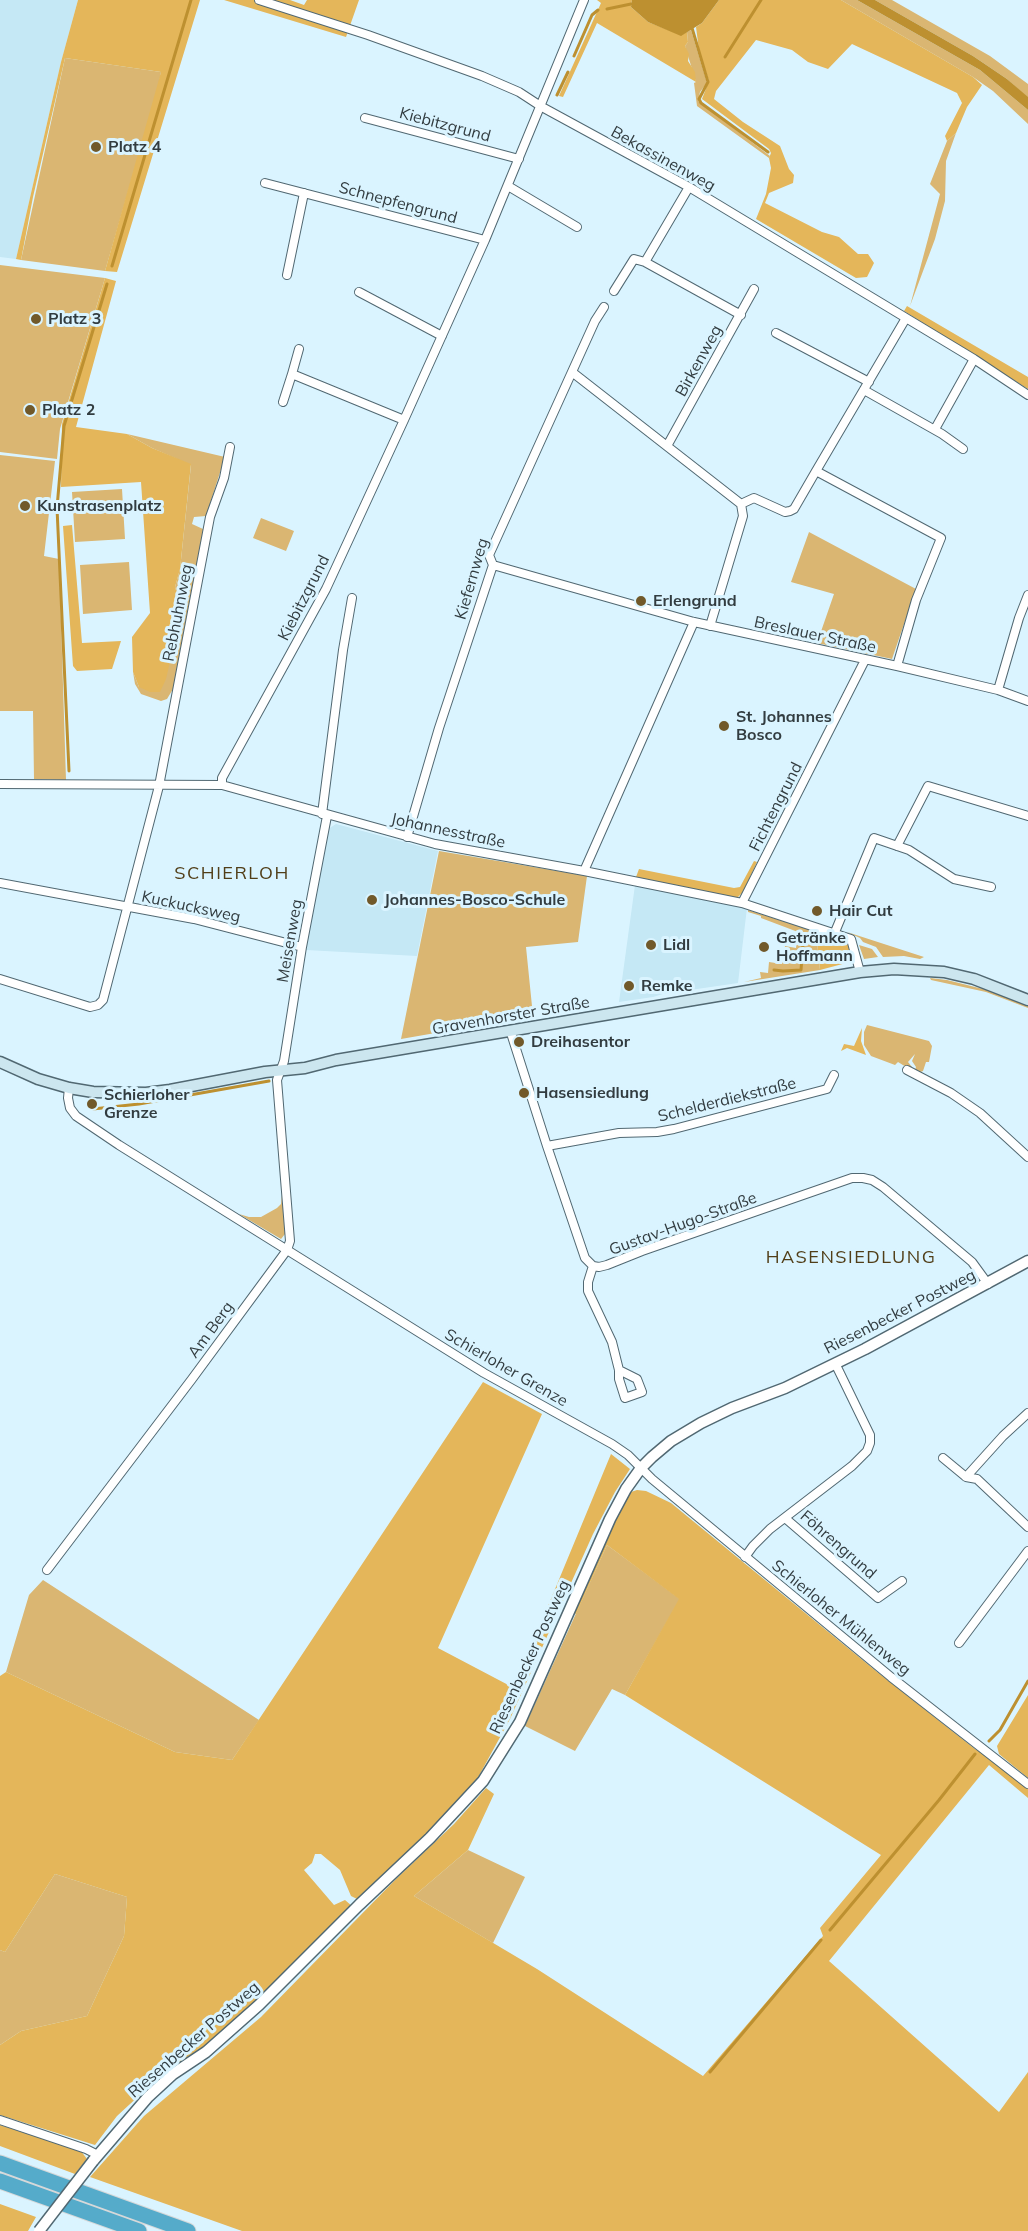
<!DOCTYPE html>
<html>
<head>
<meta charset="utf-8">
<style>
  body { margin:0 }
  canvas { display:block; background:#daf4ff }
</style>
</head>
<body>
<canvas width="1028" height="2231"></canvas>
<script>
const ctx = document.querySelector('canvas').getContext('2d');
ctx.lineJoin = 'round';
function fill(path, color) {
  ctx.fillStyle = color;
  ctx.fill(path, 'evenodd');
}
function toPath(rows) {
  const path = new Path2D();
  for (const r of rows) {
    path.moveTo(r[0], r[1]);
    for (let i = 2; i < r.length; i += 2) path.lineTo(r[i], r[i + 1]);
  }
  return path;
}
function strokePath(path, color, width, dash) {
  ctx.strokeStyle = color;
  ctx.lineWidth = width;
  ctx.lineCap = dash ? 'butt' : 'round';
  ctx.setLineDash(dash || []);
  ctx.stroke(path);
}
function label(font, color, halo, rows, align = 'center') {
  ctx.font = font + ' Mulish,sans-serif';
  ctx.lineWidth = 6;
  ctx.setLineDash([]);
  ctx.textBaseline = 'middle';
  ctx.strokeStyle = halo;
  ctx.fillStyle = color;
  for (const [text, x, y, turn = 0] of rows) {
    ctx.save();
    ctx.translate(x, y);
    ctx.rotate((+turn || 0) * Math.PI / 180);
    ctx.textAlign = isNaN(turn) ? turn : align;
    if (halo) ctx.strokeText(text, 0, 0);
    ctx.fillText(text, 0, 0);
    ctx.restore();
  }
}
fill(toPath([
  [0,0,78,0,61,62,16,259,0,257],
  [336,824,438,851,417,956,306,950,328,829],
  [635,885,747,908,738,983,663,994,653,997,619,1002]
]), '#c5e8f5');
fill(toPath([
  [841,0,857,0,980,70,1028,110,1028,124,993,91,973,77],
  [875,0,892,0,990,56,1028,84,1028,98,1007,79,973,56],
  [691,30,707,83,700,92,698,101,770,156,769,158,697,106,694,83,696,82,685,46,688,42,687,32],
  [65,58,161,72,158,88,105,271,21,260],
  [956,133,946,161,945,201,935,239,910,306,940,194,930,184,947,141],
  [0,265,105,278,60,429,57,459,0,452],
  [127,434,225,457,206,516,194,517,192,524,203,529,202,538,176,684,167,699,161,701,141,694,135,684,133,672,139,687,182,610,175,587,180,569,191,465,152,448],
  [0,455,55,461,44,556,59,559,66,780,34,779,33,711,0,711],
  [122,489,125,539,75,542,72,492],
  [261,518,294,531,286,551,253,538],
  [809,532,916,589,892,659,817,643,834,594,791,582],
  [129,562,132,610,83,614,80,565],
  [439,851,587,876,578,942,526,947,533,1016,401,1039],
  [748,910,816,932,820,970,744,982,761,978,760,972,768,973,769,962,782,964,785,946,796,948,798,932,761,918,761,916,748,912],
  [847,932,924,957,920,959,904,956,883,957,876,947,863,942,860,938],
  [859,945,872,949,878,957,864,959],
  [930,978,947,980,987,990,1028,1005,1028,1008,986,992,931,980],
  [867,1025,929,1041,932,1046,929,1062,926,1062,923,1071,918,1073,915,1070,916,1067,912,1061,915,1054,908,1062,912,1067,911,1070,898,1062,895,1065,871,1056,864,1045,864,1032],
  [282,1194,285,1234,281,1239,239,1214,249,1217,261,1217,277,1208,281,1204],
  [607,1545,680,1599,625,1695,612,1689,575,1751,525,1726],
  [43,1580,259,1720,232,1760,175,1752,6,1672,29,1595],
  [468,1850,525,1877,493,1943,414,1896],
  [55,1874,127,1897,124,1936,87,2016,21,2031,0,2045,0,1950,5,1952]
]), '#dab672');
fill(toPath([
  [78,0,200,0,117,272,105,271,161,72,65,58,33,197,21,260,16,259,61,62],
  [224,0,290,0,304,5,307,0,359,0,346,37],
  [597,0,632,0,631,7,648,22,681,35,687,32,688,42,685,46,689,54,688,61,695,72,696,82,597,23,563,97,559,96,601,3],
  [719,0,841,0,973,77,982,85,967,107,956,133,947,141,945,136,962,103,957,93,852,44,828,69,808,62,792,50,756,40,716,91,714,99,743,122,780,146,789,169,794,175,793,183,769,193,765,203,822,232,839,237,858,254,868,254,874,263,867,277,856,278,756,219,766,194,771,168,769,158,771,153,769,149,702,99,709,81,699,50,696,27,702,23],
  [105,278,116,281,76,427,127,434,152,448,191,464,180,569,175,587,182,610,166,679,160,692,150,692,139,687,133,672,132,637,150,613,141,482,61,487,62,424],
  [907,306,1028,377,1028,389,904,311],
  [72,525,82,643,121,641,112,669,77,671,73,666,63,526],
  [754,861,757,862,743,892,737,898,636,877,639,869,734,888,740,887],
  [816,932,845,941,849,945,850,962,820,970],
  [862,1028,861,1041,866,1055,847,1048,841,1051,844,1044,854,1046],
  [483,1382,542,1414,438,1648,514,1688,611,1454,630,1469,615,1492,593,1534,510,1719,475,1783,434,1826,359,1900,351,1896,340,1870,321,1854,315,1854,312,1863,304,1870,334,1905,345,1900,352,1906,234,2022,208,2044,167,2070,117,2116,95,2145,0,2115,0,2045,21,2031,87,2016,124,1936,127,1897,55,1874,5,1952,0,1950,0,1676,6,1672,175,1752,232,1760],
  [637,1490,646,1491,671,1503,876,1671,975,1749,991,1758,1028,1787,1028,1798,989,1765,829,1961,999,2112,1028,2072,1028,2231,242,2231,90,2177,144,2116,261,2017,394,1881,454,1824,486,1788,494,1794,468,1850,414,1896,537,1969,703,2076,823,1936,820,1928,881,1855,625,1695,679,1599,607,1545,576,1614,573,1613,626,1498,631,1492],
  [1028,1695,1028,1778,999,1754,997,1746],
  [0,2125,81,2151,87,2159,75,2174,0,2146],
  [0,2204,36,2217,28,2231,0,2231]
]), '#e4b65a');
fill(toPath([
  [632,0,719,0,702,23,681,36,648,22,631,7],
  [857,0,875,0,973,56,1007,79,1028,97,1028,110,980,70]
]), '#bd9030');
strokePath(toPath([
  [607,9,631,4],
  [692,28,708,82,699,99,701,103,768,152],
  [574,56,592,15,598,10],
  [725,57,761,0],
  [557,95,568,72],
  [112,266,191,0],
  [69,771,57,508,64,426,107,284],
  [774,970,783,971,801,970,803,944],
  [93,1109,139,1104,269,1081],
  [989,1741,1000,1730,1028,1681],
  [830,1930,939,1800,975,1754],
  [710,2072,821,1940]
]), '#bd9030', 3);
const minor = toPath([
  [259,0,368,35,482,76,519,92,542,107,689,187,974,359,1028,395],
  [365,118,519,159],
  [265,183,485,240],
  [508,186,577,227],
  [689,187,645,262,741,315],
  [287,275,304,193],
  [614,291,634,259,645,262],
  [359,292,442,336],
  [776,333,869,382],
  [299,349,292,374,404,420],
  [572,372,741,504,743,516,710,626],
  [864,390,942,434,963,449],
  [283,402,292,374],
  [935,429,974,359],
  [667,446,754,289],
  [741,504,754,498,785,512,790,511,794,509,816,471],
  [493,565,694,622,897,666,998,690,1028,701],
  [897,666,916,600,941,538,816,471,906,318],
  [998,690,1019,618,1028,595],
  [0,784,222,785,435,844,584,871,742,903,851,939,860,972],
  [222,785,222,778,326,589,404,420,485,240,584,0],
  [322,814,343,650,352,598],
  [407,837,439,728,493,565,489,555,595,321,604,307],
  [897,846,928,786,1028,816],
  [584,871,694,622],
  [0,883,194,919,302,947],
  [742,903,865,660],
  [835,932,874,838,909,850,954,879,991,887],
  [0,979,90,1007,98,1005,103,1000,159,786,210,517,224,478,230,447],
  [510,1030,547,1146,585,1258,593,1266,599,1267,607,1265,642,1251,852,1178,863,1178,872,1180,883,1187,972,1262,988,1284],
  [907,1070,951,1093,980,1113,1028,1157],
  [69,1088,68,1098,70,1108,76,1116,119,1145,484,1373,612,1444,628,1455,652,1479,891,1677,1028,1784],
  [547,1146,619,1133,657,1132,674,1129,827,1089,834,1075],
  [593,1266,588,1282,588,1291,612,1342,619,1370,619,1379,625,1398,642,1392,637,1379,619,1370],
  [943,1458,966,1477,1003,1436,1028,1413],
  [966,1477,977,1479,1028,1527],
  [785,1518,878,1598,902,1581],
  [745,1557,753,1546,770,1529,852,1466,867,1451,870,1443,870,1435,835,1363],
  [47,1570,192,1379,287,1250,290,1241,277,1080,284,1061,302,947,327,816],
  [959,1643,1028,1551],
  [0,2120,86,2149,98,2155]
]);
const tertiary = toPath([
  [93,2161,148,2097,173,2074,206,2052,259,2005,359,1905,430,1838,483,1781,520,1722,610,1519,626,1489,641,1468,652,1457,671,1441,701,1423,732,1408,785,1388,865,1349,1028,1261]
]);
const secondary = toPath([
  [0,1062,38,1079,69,1088,93,1092,146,1093,170,1090,265,1072,305,1068,336,1060,860,972,894,969,944,972,974,979,1028,1000]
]);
const motorway = toPath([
  [0,2163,188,2231],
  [0,2181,139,2231]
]);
strokePath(minor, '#516872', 10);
strokePath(tertiary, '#516872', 13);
strokePath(secondary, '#516872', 13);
strokePath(motorway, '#d6d8d9', 17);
strokePath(minor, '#fff', 8);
strokePath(tertiary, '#fff', 10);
strokePath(secondary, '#cce6ef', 10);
strokePath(motorway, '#55abca', 15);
const tertiaryBridge = toPath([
  [39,2231,93,2161]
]);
strokePath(tertiaryBridge, '#516872', 13, []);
strokePath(tertiaryBridge, '#fff', 10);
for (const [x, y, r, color] of [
  [96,147,6,"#71592a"],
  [36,319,6,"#71592a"],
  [30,410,6,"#71592a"],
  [25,506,6,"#71592a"],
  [641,601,6,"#71592a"],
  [724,726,6,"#71592a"],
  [372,900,6,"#71592a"],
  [817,911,6,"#71592a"],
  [651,945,6,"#71592a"],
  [764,947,6,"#71592a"],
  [629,986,6,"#71592a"],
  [519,1042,6,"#71592a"],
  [524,1093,6,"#71592a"],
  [92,1104,6,"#71592a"]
]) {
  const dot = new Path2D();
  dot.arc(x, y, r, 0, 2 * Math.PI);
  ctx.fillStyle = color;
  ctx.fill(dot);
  strokePath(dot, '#daf4ff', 2);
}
label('16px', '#323c40', '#daf4ff', [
  ["Kiebitzgrund",445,125,15],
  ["Bekassinenweg",663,159,29],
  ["Schnepfengrund",398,203,15],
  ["Birkenweg",699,361,-61],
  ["Kiefernweg",472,579,-74],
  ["Kiebitzgrund",304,598,-63],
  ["Rebhuhnweg",178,613,-79],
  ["Breslauer Straße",815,635,12],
  ["Fichtengrund",776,807,-63],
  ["Johannesstraße",448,831,12],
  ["Kuckucksweg",191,907,12],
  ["Meisenweg",290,941,-80],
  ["Gravenhorster Straße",511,1016,-10],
  ["Schelderdiekstraße",727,1100,-14],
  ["Gustav-Hugo-Straße",683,1224,-20],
  ["Riesenbecker Postweg",900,1312,-27],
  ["Am Berg",211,1330,-54],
  ["Schierloher Grenze",506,1368,30],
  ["Föhrengrund",838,1545,41],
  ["Schierloher Mühlenweg",841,1618,39],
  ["Riesenbecker Postweg",530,1657,-65],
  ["Riesenbecker Postweg",194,2040,-41]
]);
label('bold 16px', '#323c40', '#daf4ff', [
  ["Platz 4",108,147],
  ["Platz 3",48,319],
  ["Platz 2",42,410],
  ["Kunstrasenplatz",37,506],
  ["Erlengrund",653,601],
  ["St. Johannes",736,717],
  ["Bosco",736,735],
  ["Johannes-Bosco-Schule",384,900],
  ["Hair Cut",829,911],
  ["Getränke",776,938],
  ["Hoffmann",776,956],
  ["Lidl",663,945],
  ["Remke",641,986],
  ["Dreihasentor",531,1042],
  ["Hasensiedlung",536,1093],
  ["Schierloher",104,1095],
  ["Grenze",104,1113]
], 'left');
ctx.letterSpacing = '1.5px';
label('18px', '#513e18', '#daf4ff', [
  ["SCHIERLOH",232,874],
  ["HASENSIEDLUNG",851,1258]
]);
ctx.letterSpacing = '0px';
</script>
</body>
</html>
